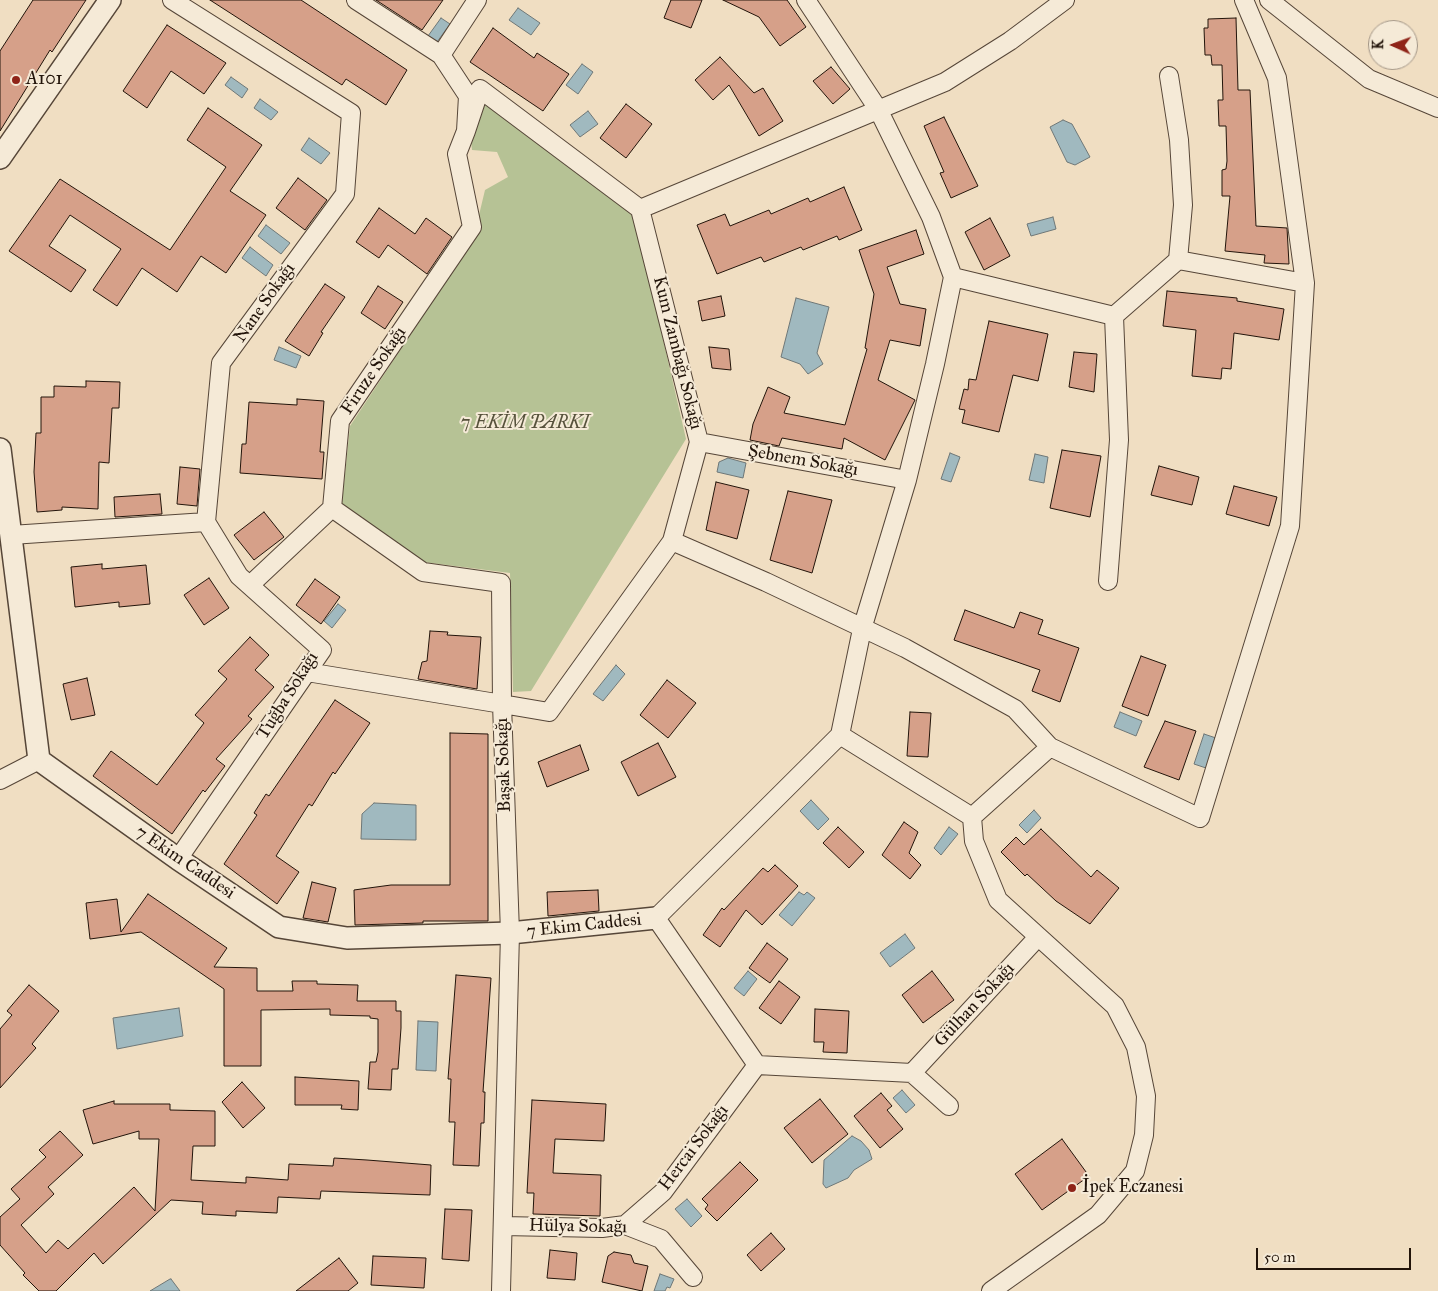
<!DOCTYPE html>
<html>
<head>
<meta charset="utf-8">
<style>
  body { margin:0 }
  #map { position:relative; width:1438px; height:1291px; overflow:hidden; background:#f0dec2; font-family:"IM FELL Great Primer",serif }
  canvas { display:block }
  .north { position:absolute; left:1368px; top:20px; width:50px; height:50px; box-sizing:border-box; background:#f5ead7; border:1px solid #a19485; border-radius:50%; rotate:272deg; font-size:14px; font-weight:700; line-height:20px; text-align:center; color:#22140a }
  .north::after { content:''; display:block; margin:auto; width:18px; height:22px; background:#8f2418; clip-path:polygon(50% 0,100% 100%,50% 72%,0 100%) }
  .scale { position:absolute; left:1256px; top:1248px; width:155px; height:22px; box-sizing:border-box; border:2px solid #22140a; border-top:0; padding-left:6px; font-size:15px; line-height:18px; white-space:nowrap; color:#22140a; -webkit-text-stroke:4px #f5ead7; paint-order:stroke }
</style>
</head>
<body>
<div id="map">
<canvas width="1438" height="1291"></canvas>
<div class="north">K</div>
<div class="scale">50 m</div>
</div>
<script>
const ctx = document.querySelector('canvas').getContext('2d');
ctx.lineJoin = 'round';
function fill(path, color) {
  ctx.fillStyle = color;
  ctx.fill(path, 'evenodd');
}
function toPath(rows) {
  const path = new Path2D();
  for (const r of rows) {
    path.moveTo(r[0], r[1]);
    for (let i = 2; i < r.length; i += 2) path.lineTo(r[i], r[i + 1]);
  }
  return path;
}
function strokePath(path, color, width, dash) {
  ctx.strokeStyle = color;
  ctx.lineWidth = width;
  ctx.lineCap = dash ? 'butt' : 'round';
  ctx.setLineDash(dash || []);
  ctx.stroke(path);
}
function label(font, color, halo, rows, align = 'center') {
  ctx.font = font + ' "IM FELL Great Primer",serif';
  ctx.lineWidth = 4;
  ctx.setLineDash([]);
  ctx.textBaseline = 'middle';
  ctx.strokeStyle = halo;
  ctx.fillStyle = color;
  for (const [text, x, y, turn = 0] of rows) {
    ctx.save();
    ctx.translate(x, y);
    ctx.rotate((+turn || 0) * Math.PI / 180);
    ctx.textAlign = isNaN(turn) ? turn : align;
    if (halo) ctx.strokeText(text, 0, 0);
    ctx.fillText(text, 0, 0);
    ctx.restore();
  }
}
fill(toPath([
  [482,100,634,213,686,439,531,691,513,692,510,573,423,562,342,503,350,426,473,240,485,190,508,177,497,152,472,150,469,124]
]), '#b6c295');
const water = toPath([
  [518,8,540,23,531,35,509,20,518,8],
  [441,18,450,24,437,42,428,36,441,18],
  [582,64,593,72,578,94,566,85,582,64],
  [231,77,248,89,242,98,225,85,231,77],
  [260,99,278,112,271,120,254,108,260,99],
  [588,111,598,124,580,137,570,125,588,111],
  [1063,120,1072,124,1090,157,1075,165,1067,162,1050,127,1063,120],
  [309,138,330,153,321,164,301,150,309,138],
  [1053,217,1056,229,1031,236,1027,224,1053,217],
  [266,225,290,243,281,254,258,236,266,225],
  [250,247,273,265,266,276,242,258,250,247],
  [796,298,829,307,817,353,823,364,808,374,800,364,781,357,796,298],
  [279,347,301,356,296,368,274,360,279,347],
  [950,453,960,457,951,482,941,479,950,453],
  [1035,454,1048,457,1044,483,1029,480,1035,454],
  [728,458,746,463,743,478,717,472,719,462,728,458],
  [338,604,346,610,332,628,324,621,338,604],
  [616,665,625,674,603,701,593,694,616,665],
  [1120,712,1142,721,1136,736,1114,727,1120,712],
  [1204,734,1216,738,1206,768,1194,764,1204,734],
  [811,800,829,819,818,830,800,811,811,800],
  [374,803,416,805,416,840,361,839,362,814,374,803],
  [1034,810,1041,818,1027,833,1019,825,1034,810],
  [949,827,958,834,941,855,934,848,949,827],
  [799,892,804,895,807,892,815,898,792,926,779,915,799,892],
  [905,934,915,948,890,967,880,953,905,934],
  [748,971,757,979,744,996,734,988,748,971],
  [179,1008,183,1036,117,1049,113,1018,179,1008],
  [418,1021,438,1022,436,1071,416,1070,418,1021],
  [902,1090,915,1105,906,1113,893,1098,902,1090],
  [852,1136,861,1141,869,1150,872,1159,854,1170,848,1178,826,1188,823,1184,824,1160,852,1136],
  [687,1199,702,1216,691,1227,675,1209,687,1199],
  [660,1274,674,1279,670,1288,667,1287,665,1291,654,1291,660,1274],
  [171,1279,180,1291,150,1291,170,1279,171,1279]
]);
fill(water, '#a0b9bf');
strokePath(water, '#6e7777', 1);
const building = toPath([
  [33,0,86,0,52,52,50,50,0,131,0,51,33,0],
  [210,0,301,0,407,70,386,105,346,79,342,85,210,0],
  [376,0,443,0,422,30,376,0],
  [671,0,702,0,691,28,664,18,671,0],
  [723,0,787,0,806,27,780,46,759,17,723,0],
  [1236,18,1238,90,1250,90,1256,226,1287,228,1289,264,1264,263,1265,255,1225,251,1230,196,1222,196,1222,170,1226,169,1227,161,1226,126,1219,126,1218,100,1223,100,1222,65,1212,65,1211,55,1205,55,1204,28,1208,28,1208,19,1236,18],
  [167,25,226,63,204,94,171,71,147,108,123,91,167,25],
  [493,28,534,58,537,53,569,74,543,111,470,62,493,28],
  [720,57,754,93,763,88,783,121,759,136,729,85,713,100,695,80,720,57],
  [831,67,850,89,833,104,813,81,831,67],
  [626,104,652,124,626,158,600,138,626,104],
  [208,108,262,145,230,191,266,215,226,273,201,256,177,292,142,268,117,306,93,290,121,249,70,215,49,246,86,270,71,292,9,251,60,179,170,250,226,167,187,140,208,108],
  [944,117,978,186,951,198,940,173,944,172,924,126,944,117],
  [298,178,327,200,305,230,276,208,298,178],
  [844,187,862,230,839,240,837,236,803,250,801,247,764,262,761,257,717,274,697,225,725,214,730,226,769,210,771,214,808,198,810,202,844,187],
  [379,208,415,234,426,218,452,237,427,274,388,245,379,258,356,242,379,208],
  [990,218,1010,256,984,270,965,232,990,218],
  [916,230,924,254,887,267,900,304,926,309,920,346,890,340,878,380,915,400,885,460,844,438,842,449,782,438,779,446,750,440,753,424,768,387,790,397,784,413,845,425,867,349,865,348,874,294,859,250,916,230],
  [325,284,345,297,321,332,323,333,309,356,285,341,325,284],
  [378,286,403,302,385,329,361,313,378,286],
  [1167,291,1237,298,1237,301,1284,309,1279,340,1234,333,1231,369,1222,368,1221,379,1192,376,1196,330,1163,326,1167,291],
  [721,296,725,316,702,321,698,301,721,296],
  [989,321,1048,334,1038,381,1013,375,999,432,962,423,965,410,959,409,964,389,968,390,969,379,976,380,989,321],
  [709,347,729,349,731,370,712,368,709,347],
  [1074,352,1097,354,1094,392,1069,387,1074,352],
  [86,381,120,382,119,408,112,408,109,463,99,462,98,509,62,507,62,510,37,512,34,472,36,433,41,433,41,397,54,397,54,386,86,387,86,381],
  [297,399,324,401,320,452,324,452,322,479,240,473,242,444,246,444,249,402,297,405,297,399],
  [1062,450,1101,456,1090,517,1050,508,1062,450],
  [1159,466,1199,477,1192,505,1151,495,1159,466],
  [180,467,200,469,197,506,177,504,180,467],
  [716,482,749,490,737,539,706,530,716,482],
  [1234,486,1277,497,1269,526,1226,514,1234,486],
  [788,491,832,500,812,573,770,560,788,491],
  [160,494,162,514,115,517,114,497,160,494],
  [264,512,284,537,254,560,234,535,264,512],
  [102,564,102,569,146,565,150,604,119,607,119,602,75,607,71,567,102,564],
  [209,578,229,608,204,625,184,595,209,578],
  [315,579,340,597,321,624,296,605,315,579],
  [965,610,1014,628,1020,612,1043,620,1038,634,1079,648,1060,702,1032,691,1040,670,954,640,965,610],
  [430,631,448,632,447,635,481,637,477,689,418,679,422,662,427,661,430,631],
  [250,637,269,655,255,670,274,687,248,716,252,719,216,759,225,766,205,792,203,790,172,834,93,776,111,751,157,785,204,723,195,715,227,679,218,671,250,637],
  [1141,656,1166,665,1148,716,1122,706,1141,656],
  [87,678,95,715,71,720,63,684,87,678],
  [667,680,696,703,668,738,640,715,667,680],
  [335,700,370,723,335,774,333,772,312,806,309,804,276,856,299,872,277,904,224,864,257,815,254,813,266,794,269,796,335,700],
  [910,712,931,713,928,757,907,756,910,712],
  [1165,721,1196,731,1179,780,1144,767,1165,721],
  [450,733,488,734,488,921,423,921,423,923,355,925,354,890,391,885,450,885,450,733],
  [658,743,676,777,638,796,621,762,658,743],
  [580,745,589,770,547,787,538,762,580,745],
  [904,822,918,832,909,853,921,865,910,879,882,855,904,822],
  [838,827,864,852,849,868,823,843,838,827],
  [1041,829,1091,877,1097,870,1119,888,1090,924,1056,901,1027,874,1025,876,1001,852,1016,837,1024,845,1041,829],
  [775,865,798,886,762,925,746,910,720,947,703,935,722,908,724,910,763,868,768,872,775,865],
  [312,882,336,888,328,922,303,918,312,882],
  [598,890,599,911,548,916,547,892,598,890],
  [148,894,227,948,214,967,257,968,257,991,293,991,292,981,317,981,317,984,358,985,357,1001,396,1001,396,1011,401,1011,401,1028,398,1069,392,1069,391,1090,368,1089,370,1062,376,1062,378,1052,378,1019,370,1018,370,1016,330,1015,330,1009,261,1010,261,1066,224,1066,224,989,141,932,90,939,86,903,117,899,121,932,148,894],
  [767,943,788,959,770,983,749,968,767,943],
  [932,971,954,1000,923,1023,902,995,932,971],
  [456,975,491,978,483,1092,485,1092,484,1123,481,1123,479,1166,453,1165,455,1122,449,1122,451,1079,448,1079,456,975],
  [779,981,800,997,781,1024,759,1008,779,981],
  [29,985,59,1011,32,1044,36,1048,0,1088,0,1029,12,1015,7,1011,29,985],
  [815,1009,849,1011,847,1053,823,1052,824,1042,814,1042,815,1009],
  [295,1077,359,1081,358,1110,341,1109,342,1105,295,1105,295,1077],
  [242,1082,265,1108,243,1128,222,1102,242,1082],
  [881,1093,892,1106,887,1110,903,1129,880,1148,854,1116,881,1093],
  [820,1099,848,1134,812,1163,784,1128,820,1099],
  [532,1100,606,1104,604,1141,555,1139,553,1173,601,1175,600,1216,533,1214,534,1193,527,1193,532,1100],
  [114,1101,114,1104,170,1104,170,1110,215,1111,215,1146,193,1146,191,1180,246,1183,246,1177,288,1180,289,1164,333,1166,334,1158,367,1160,431,1165,430,1195,321,1191,320,1199,278,1197,277,1213,236,1211,236,1216,202,1214,203,1202,171,1200,103,1264,94,1253,56,1291,39,1291,23,1275,25,1273,0,1245,0,1217,20,1199,11,1189,46,1157,39,1150,60,1131,83,1155,48,1187,54,1194,21,1225,46,1253,58,1240,68,1249,134,1187,155,1211,159,1139,139,1139,139,1131,93,1144,83,1110,114,1101],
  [1062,1139,1089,1176,1042,1210,1015,1174,1062,1139],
  [740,1162,758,1180,717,1221,705,1209,708,1205,702,1199,740,1162],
  [445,1209,472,1210,469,1261,442,1259,445,1209],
  [771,1233,785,1249,761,1271,747,1255,771,1233],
  [550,1250,577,1253,575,1280,547,1278,550,1250],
  [614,1252,631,1255,634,1263,648,1266,642,1291,602,1282,608,1256,614,1252],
  [373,1256,426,1258,424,1288,371,1285,373,1256],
  [339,1258,358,1283,348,1291,296,1291,339,1258]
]);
fill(building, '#d6a089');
strokePath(building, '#22140a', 1);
const minor = toPath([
  [172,0,351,113,345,194,221,363,206,522],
  [356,0,441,55,468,96,466,131,457,154,472,227,340,421,332,508,423,572,501,583,502,704,549,712,672,541,699,442,640,209,480,89,466,131],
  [1269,0,1369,79,1438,108],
  [441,55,477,0],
  [1169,76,1179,140,1183,205,1178,260],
  [640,209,945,82,1010,41,1065,0],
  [953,277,1114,316,1178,260,1305,283,1277,78,1244,0],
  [699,442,907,480],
  [11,535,206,522],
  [672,541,766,582,905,648,1015,709,1050,747,1200,818,1290,526,1305,283],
  [1108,581,1119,440,1114,316],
  [250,585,332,508],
  [307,672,502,704,510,933,501,1291],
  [840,735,972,817,974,841,998,900,1115,1006,1136,1047,1146,1096,1144,1135,1135,1171,1098,1215,991,1291],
  [0,780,39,760],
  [972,817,1050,747],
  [178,859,322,650,239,576,206,522],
  [757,1065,656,918,840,735,862,629,907,480,935,364,953,277,931,217,878,109,806,0],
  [757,1065,912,1073],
  [912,1073,1038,937],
  [912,1073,949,1106],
  [625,1225,663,1192,757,1065],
  [503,1226,602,1228,625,1225,661,1239,693,1277]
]);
const tertiary = toPath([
  [0,158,110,0],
  [0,449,39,760,178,859,279,927,347,938,510,933,656,918]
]);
strokePath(minor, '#564638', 20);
strokePath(tertiary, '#564638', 24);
strokePath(minor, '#f5ead7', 18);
strokePath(tertiary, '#f5ead7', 21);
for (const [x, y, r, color] of [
  [16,80,5,"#8f2418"],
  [1072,1188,5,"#8f2418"]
]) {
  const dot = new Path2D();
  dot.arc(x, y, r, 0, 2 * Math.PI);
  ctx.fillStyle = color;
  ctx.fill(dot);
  strokePath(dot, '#f5ead7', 2);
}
label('18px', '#22140a', '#f5ead7', [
  ["A101",26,80],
  ["İpek Eczanesi",1082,1188]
], 'left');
label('18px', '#22140a', '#f5ead7', [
  ["Nane Sokağı",265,303,-55],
  ["Kum Zambağı Sokağı",677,353,76],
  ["Firuze Sokağı",374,371,-56],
  ["Şebnem Sokağı",803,461,10],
  ["Tuğba Sokağı",288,696,-58],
  ["Başak Sokağı",504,765,-92],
  ["7 Ekim Caddesi",185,863,34],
  ["7 Ekim Caddesi",584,926,-6],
  ["Gülhan Sokağı",975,1005,-47],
  ["Hercai Sokağı",694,1148,-53],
  ["Hülya Sokağı",578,1227,1]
]);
label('italic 18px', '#56513b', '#f5ead7', [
  ["7 EKİM PARKI",525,424]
]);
</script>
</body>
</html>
